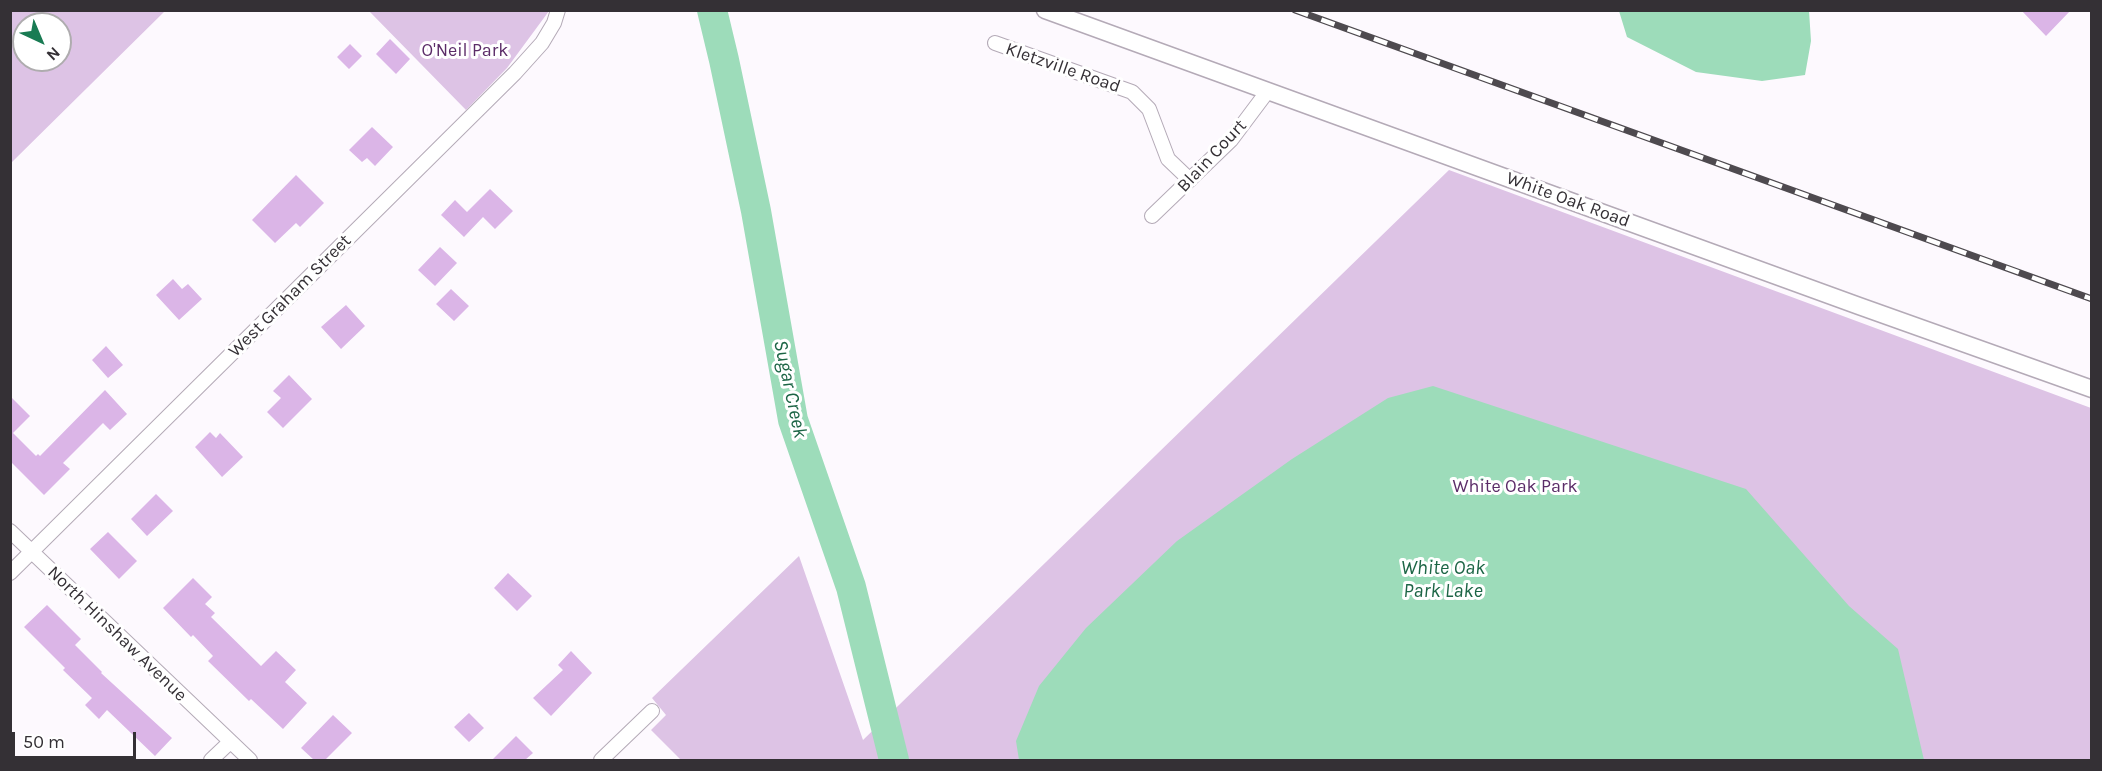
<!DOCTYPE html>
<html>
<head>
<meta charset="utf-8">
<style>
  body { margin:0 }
  #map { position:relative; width:2102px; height:771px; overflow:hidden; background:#fdf9fe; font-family:Karla,sans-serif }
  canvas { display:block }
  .frame { position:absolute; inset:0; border:12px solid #343035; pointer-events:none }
  .north { position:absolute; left:12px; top:12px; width:60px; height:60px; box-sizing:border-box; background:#fff; border:2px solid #aeacae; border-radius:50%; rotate:136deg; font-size:16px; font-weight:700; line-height:24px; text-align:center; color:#343035 }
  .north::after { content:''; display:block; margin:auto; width:21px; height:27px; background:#197b53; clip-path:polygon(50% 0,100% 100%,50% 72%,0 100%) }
  .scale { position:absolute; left:12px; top:732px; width:124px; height:27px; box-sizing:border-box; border:3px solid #343035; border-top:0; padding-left:8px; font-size:18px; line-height:21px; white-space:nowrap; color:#343035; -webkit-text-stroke:4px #fff; paint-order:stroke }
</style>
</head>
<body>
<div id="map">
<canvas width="2102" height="771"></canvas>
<div class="frame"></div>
<div class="north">N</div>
<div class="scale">50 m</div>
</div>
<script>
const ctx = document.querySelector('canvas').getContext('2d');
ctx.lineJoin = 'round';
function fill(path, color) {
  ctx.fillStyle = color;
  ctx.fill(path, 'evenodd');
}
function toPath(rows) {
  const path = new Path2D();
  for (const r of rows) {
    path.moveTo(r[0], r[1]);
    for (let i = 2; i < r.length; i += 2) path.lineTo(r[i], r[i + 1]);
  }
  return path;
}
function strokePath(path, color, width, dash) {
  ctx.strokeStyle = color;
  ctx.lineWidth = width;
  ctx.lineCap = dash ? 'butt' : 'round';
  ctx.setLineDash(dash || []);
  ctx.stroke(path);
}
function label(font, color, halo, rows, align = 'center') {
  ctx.font = font + ' Karla,sans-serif';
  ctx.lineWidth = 6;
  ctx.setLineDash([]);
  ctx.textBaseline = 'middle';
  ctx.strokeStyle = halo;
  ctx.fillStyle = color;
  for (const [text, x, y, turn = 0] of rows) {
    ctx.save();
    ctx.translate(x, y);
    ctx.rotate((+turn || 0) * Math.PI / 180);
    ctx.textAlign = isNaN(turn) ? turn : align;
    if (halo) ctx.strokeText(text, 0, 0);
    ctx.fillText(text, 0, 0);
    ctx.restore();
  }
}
fill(toPath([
  [11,10,165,10,165,11,11,163],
  [24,24,60,24,60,60,24,60],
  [369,11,549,11,507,68,466,110],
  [1449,170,2091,408,2091,760,681,760,651,730,666,715,652,698,799,556,863,740]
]), '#ddc3e5');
fill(toPath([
  [1619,11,1809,11,1811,41,1805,75,1762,81,1696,72,1627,37],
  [1433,386,1746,489,1849,606,1898,649,1924,760,1019,760,1016,741,1039,686,1086,628,1177,541,1292,459,1388,398]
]), '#9ddcba');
strokePath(toPath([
  [712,10,724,60,756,211,793,420,851,587,894,760]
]), '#9ddcba', 30);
fill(toPath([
  [2021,10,2071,10,2046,36],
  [390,39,410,59,396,74,376,54],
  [350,44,362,56,349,69,337,57],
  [372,127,393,147,375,166,367,158,362,162,349,150],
  [296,175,324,203,300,227,296,223,275,243,252,220],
  [490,189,513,211,495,229,483,217,464,237,441,215,455,200,467,212],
  [440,247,457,263,435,286,418,270],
  [173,279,182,289,188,284,202,299,179,320,156,295],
  [451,289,469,306,454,321,436,304],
  [346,305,365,326,341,349,321,327],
  [106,346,123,365,108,378,92,360],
  [289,375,312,399,283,428,267,412,281,398,273,391],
  [105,390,127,414,110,430,103,423,63,463,70,469,44,495,10,461,10,396,30,416,13,433,36,456,38,454,40,456],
  [210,432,216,438,220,433,243,457,222,477,195,447],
  [156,494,173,511,147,536,131,519],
  [108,532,137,561,119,579,90,549],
  [508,573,532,596,517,611,494,588],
  [193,578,212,597,205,604,215,613,211,617,261,666,276,651,296,670,285,682,307,703,283,729,251,699,249,701,208,661,213,656,193,635,191,637,163,608],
  [47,605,81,639,75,645,102,672,101,673,172,738,155,756,107,710,99,719,85,705,92,698,63,670,65,668,24,627],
  [571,651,592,673,551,716,533,698,563,670,558,665],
  [469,713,484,728,469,742,454,727],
  [333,715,352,733,325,760,314,760,301,748],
  [516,736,533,753,525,760,492,760]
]), '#dbb5e7');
const minor = toPath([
  [995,43,1132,92,1149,109,1168,159,1190,180],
  [1152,216,1231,140,1267,92],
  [10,531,250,760],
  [10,573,515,73,542,43,554,23,558,10],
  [211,760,230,742],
  [601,760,652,711]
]);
const tertiary = toPath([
  [1045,10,1859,306,2092,389]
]);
strokePath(minor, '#b4aab7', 16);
strokePath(tertiary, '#b4aab7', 19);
strokePath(minor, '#fff', 14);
strokePath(tertiary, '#fff', 16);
const rail = toPath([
  [1295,10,2092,299]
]);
strokePath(rail, '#4e4a4f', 7);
strokePath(rail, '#fff', 4.5, [14]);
label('18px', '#5b2c68', '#fff', [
  ["O'Neil Park",465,51],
  ["White Oak Park",1515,487]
]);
label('18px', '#343035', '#fff', [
  ["Kletzville Road",1063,68,19],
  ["Blain Court",1212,156,-47],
  ["White Oak Road",1568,200,20],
  ["West Graham Street",290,296,-45],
  ["North Hinshaw Avenue",117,634,44]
]);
label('italic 20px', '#1c6545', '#fff', [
  ["Sugar Creek",790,389,78],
  ["White Oak",1443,568],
  ["Park Lake",1443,591]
]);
</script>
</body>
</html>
